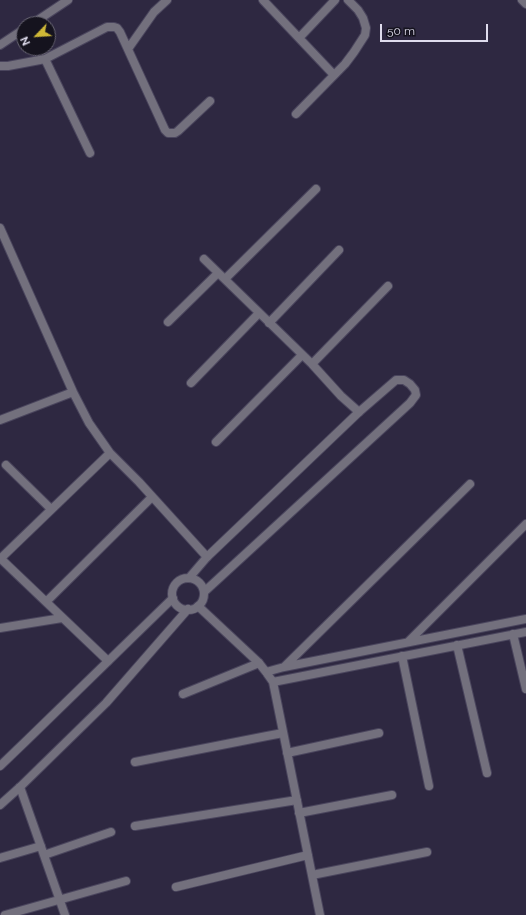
<!DOCTYPE html>
<html>
<head>
<meta charset="utf-8">
<style>
  body { margin:0 }
  #map { position:relative; width:526px; height:915px; overflow:hidden; background:#2e2841; font-family:Raleway,sans-serif }
  canvas { display:block }
  .north { position:absolute; left:16px; top:16px; width:40px; height:40px; box-sizing:border-box; background:#15131e; border:1px solid #666371; border-radius:50%; rotate:245deg; font-size:11px; font-weight:700; line-height:16px; text-align:center; color:#dfdced }
  .north::after { content:''; display:block; margin:auto; width:14px; height:18px; background:#cfb837; clip-path:polygon(50% 0,100% 100%,50% 72%,0 100%) }
  .scale { position:absolute; left:380px; top:24px; width:108px; height:18px; box-sizing:border-box; border:2px solid #dfdced; border-top:0; padding-left:5px; font-size:12px; line-height:14px; white-space:nowrap; color:#dfdced; -webkit-text-stroke:3px #15131e; paint-order:stroke }
</style>
</head>
<body>
<div id="map">
<canvas width="526" height="915"></canvas>
<div class="north">N</div>
<div class="scale">50 m</div>
</div>
<script>
const ctx = document.querySelector('canvas').getContext('2d');
ctx.lineJoin = 'round';
function toPath(rows) {
  const path = new Path2D();
  for (const r of rows) {
    if (r.length === 3) {
      path.moveTo(r[0] + r[2], r[1]);
      path.arc(r[0], r[1], r[2], 0, 2 * Math.PI);
      continue;
    }
    path.moveTo(r[0], r[1]);
    for (let i = 2; i < r.length; i += 2) path.lineTo(r[i], r[i + 1]);
  }
  return path;
}
function strokePath(path, color, width, dash) {
  ctx.strokeStyle = color;
  ctx.lineWidth = width;
  ctx.lineCap = dash ? 'butt' : 'round';
  ctx.setLineDash(dash || []);
  ctx.stroke(path);
}
const service = toPath([
  [183,694,259,663]
]);
const minor = toPath([
  [263,0,334,75],
  [522,0,526,4],
  [32,24,68,0],
  [299,38,335,0],
  [0,45,24,29],
  [128,49,154,12,167,0],
  [45,59,90,153],
  [0,66,8,66,45,59,107,27,114,27,117,28,120,32,165,130,168,133,175,133,178,131,210,101],
  [296,114,345,64,354,52,365,35,366,28,363,18,358,10,348,0],
  [0,228,73,392,89,423,110,453,139,482,207,557],
  [204,259,312,364,341,396,359,412],
  [225,279,316,189],
  [168,322,218,273],
  [269,323,339,250],
  [312,364,388,286],
  [191,383,259,313],
  [0,420,73,392],
  [216,442,302,355],
  [6,465,51,509],
  [0,558,108,661],
  [0,559,110,453],
  [46,602,152,497],
  [198,606,259,663,266,672,273,682,320,915],
  [0,628,62,618],
  [513,634,526,689],
  [408,642,526,524],
  [457,645,487,773],
  [402,656,429,786],
  [284,667,470,484],
  [266,672,284,667,526,619],
  [273,682,526,632],
  [287,753,379,733],
  [135,762,267,736,283,733],
  [20,787,65,915],
  [299,813,392,795],
  [135,826,297,800],
  [44,855,111,832],
  [0,858,41,846],
  [312,875,427,852],
  [176,887,308,855],
  [5,915,126,881]
]);
const tertiary = toPath([
  [189,578,207,557,359,412,396,380,404,380,410,384,415,390,416,395,410,403,204,592],
  [188,594,16],
  [0,766,25,742,173,598],
  [0,805,20,787,106,703,188,609]
]);
strokePath(service, '#4a455d', 10);
strokePath(minor, '#4a455d', 10);
strokePath(tertiary, '#4a455d', 10);
strokePath(service, '#73707d', 8);
strokePath(minor, '#73707d', 8);
strokePath(tertiary, '#73707d', 8);
</script>
</body>
</html>
